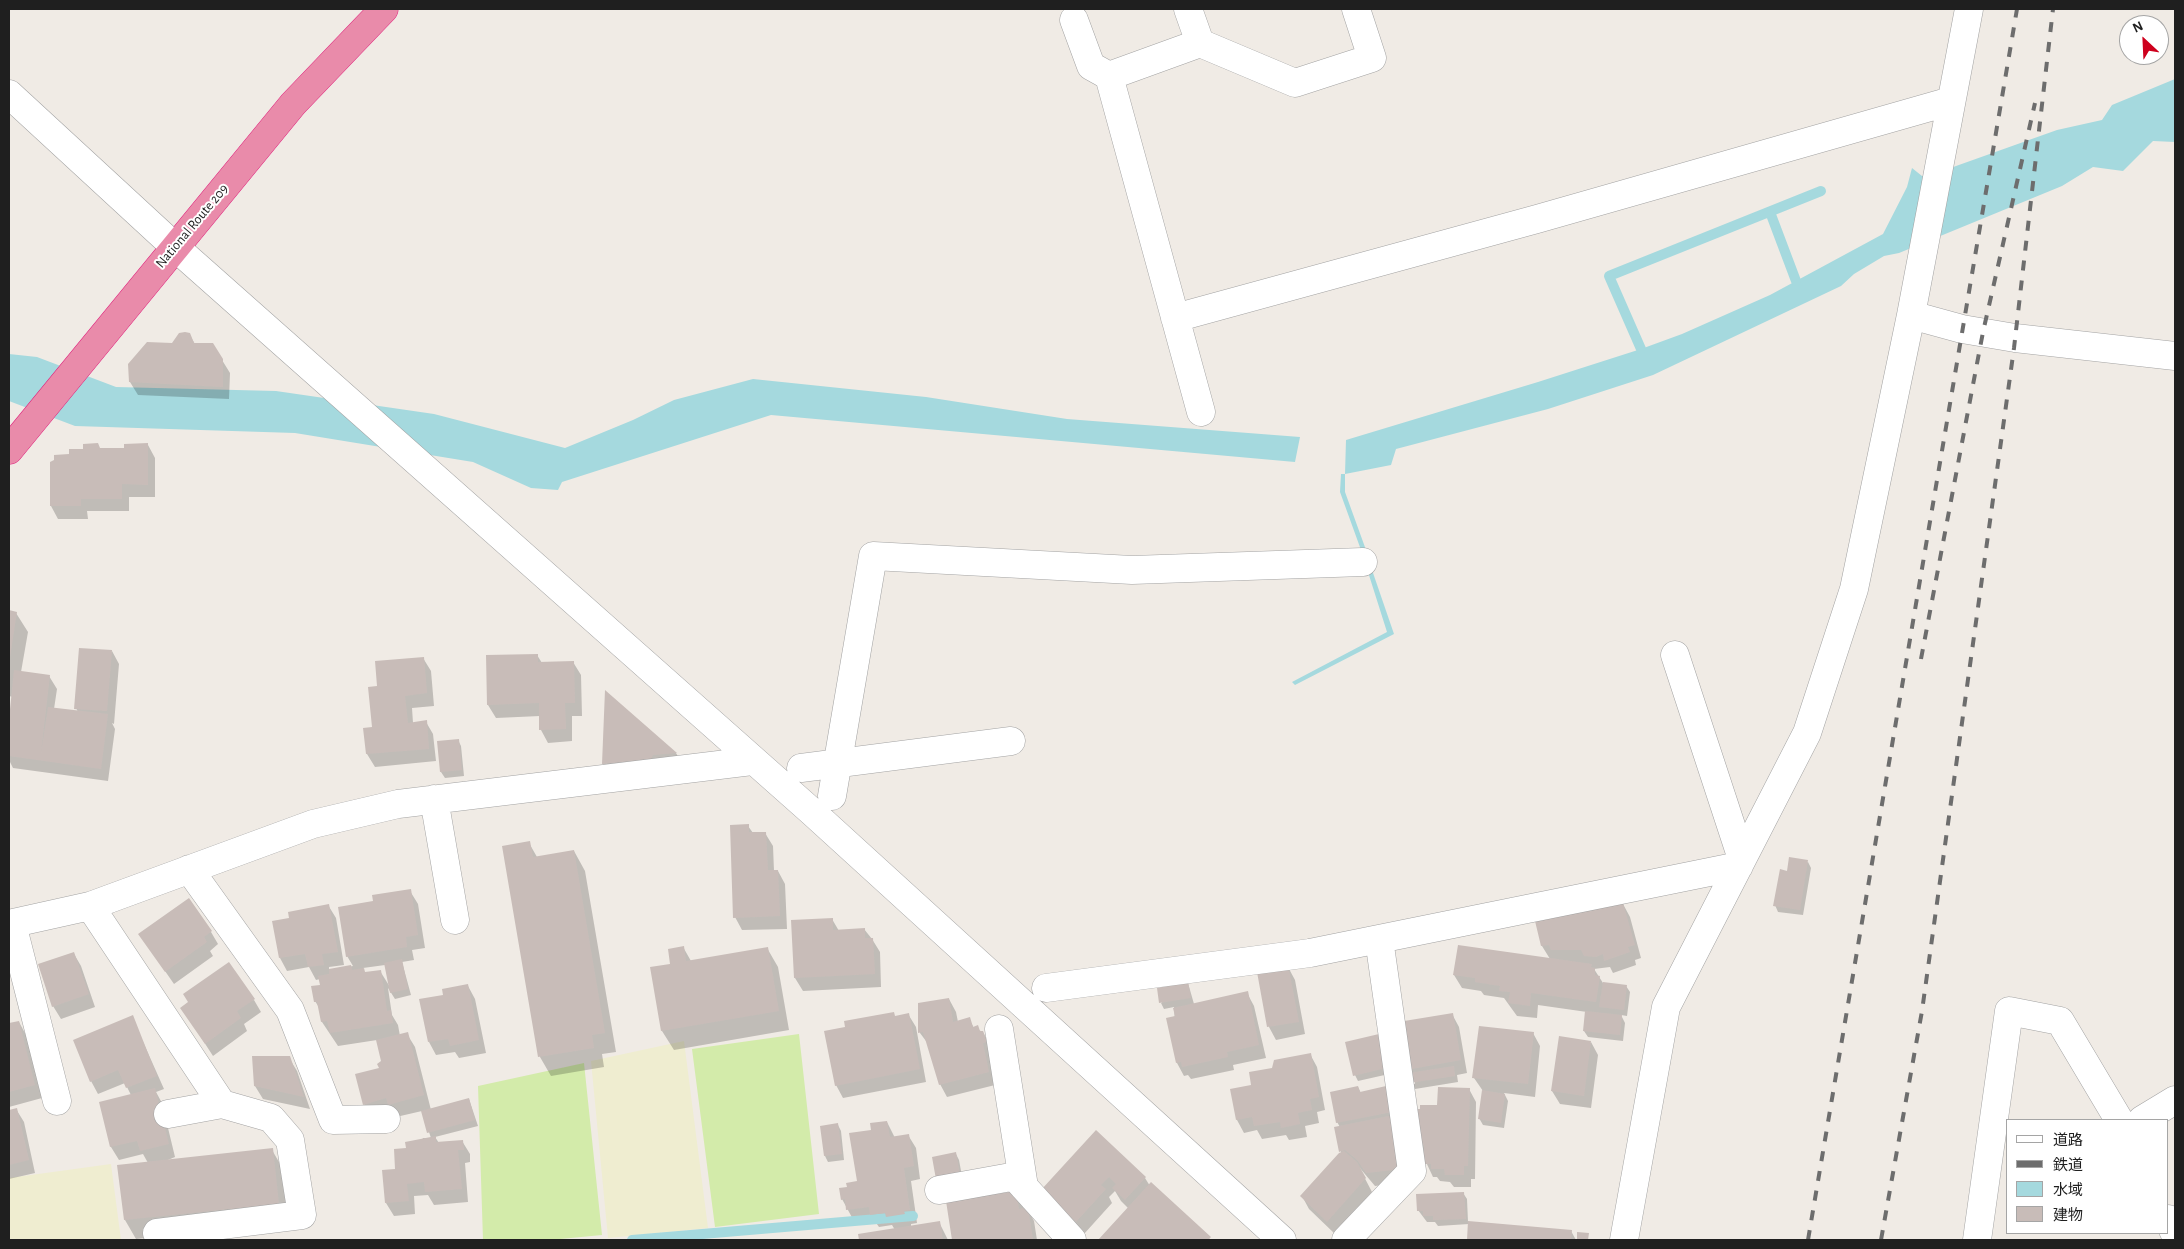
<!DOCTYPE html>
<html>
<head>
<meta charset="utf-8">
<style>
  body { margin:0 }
  #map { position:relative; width:2184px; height:1249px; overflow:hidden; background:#f0ebe5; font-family:"Alegreya Sans","Noto Sans JP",sans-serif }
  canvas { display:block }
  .frame { position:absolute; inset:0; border:10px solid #1f1f1f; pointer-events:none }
  .legend { position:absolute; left:2006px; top:1119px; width:162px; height:115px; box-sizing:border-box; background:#fff; border:1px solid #a5a5a5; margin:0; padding:6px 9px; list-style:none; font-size:15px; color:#1f1f1f }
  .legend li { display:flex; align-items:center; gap:10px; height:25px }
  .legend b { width:25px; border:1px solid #a5a5a5 }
  .north { position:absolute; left:2119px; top:15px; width:50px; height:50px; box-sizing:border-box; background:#fff; border:1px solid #a5a5a5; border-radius:50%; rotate:335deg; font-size:14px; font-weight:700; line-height:20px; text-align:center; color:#1f1f1f }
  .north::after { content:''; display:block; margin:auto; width:18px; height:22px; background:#ce001d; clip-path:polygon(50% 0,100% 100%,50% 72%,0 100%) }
</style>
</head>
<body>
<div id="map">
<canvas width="2184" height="1249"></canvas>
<div class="frame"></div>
<ul class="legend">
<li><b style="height:6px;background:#fff"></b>道路</li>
<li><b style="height:6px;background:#6d6d6d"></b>鉄道</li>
<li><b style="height:14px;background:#a5d9de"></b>水域</li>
<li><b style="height:14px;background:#c8bcb8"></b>建物</li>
</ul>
<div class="north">N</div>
</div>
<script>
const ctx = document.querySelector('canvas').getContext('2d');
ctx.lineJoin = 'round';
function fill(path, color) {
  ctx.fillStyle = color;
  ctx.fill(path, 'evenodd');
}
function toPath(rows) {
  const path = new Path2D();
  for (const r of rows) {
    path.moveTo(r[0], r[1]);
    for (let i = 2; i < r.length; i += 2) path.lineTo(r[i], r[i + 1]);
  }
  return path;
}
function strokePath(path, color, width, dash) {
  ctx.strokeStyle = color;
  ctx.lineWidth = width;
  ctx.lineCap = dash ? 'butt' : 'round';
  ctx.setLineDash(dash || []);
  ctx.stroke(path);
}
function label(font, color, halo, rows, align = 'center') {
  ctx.font = font + ' "Alegreya Sans",sans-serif';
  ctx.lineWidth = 4;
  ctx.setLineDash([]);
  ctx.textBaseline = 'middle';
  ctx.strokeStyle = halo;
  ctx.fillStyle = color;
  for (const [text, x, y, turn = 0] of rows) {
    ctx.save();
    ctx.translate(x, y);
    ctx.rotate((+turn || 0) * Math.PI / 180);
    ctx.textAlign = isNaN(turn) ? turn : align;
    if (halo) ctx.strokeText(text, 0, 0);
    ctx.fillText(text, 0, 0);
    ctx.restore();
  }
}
fill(toPath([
  [684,1041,708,1228,608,1238,591,1061],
  [111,1164,121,1240,9,1240,9,1178]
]), '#efedd0');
fill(toPath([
  [799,1034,819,1214,715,1227,692,1049],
  [584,1063,602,1235,550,1240,483,1240,478,1086]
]), '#d3ebaa');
fill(toPath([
  [2175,79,2175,142,2153,141,2123,171,2093,167,2062,186,1899,253,1884,256,1854,274,1841,286,1653,375,1548,409,1396,449,1391,465,1345,474,1345,492,1366,550,1361,550,1340,492,1341,474,1345,474,1346,440,1538,382,1641,349,1682,334,1770,295,1883,234,1907,187,1912,168,1922,176,1928,176,2057,130,2102,120,2112,105],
  [9,354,37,357,116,387,276,391,434,414,565,448,633,420,674,400,753,379,926,397,1067,419,1300,437,1295,462,771,415,562,482,558,490,531,488,473,462,295,433,75,426,9,401],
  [1372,570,1394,634,1295,685,1292,682,1387,632,1368,572]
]), '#a5d9de');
fill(toPath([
  [189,334,195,344,222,360,230,373,229,399,138,395,130,382,173,344],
  [148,445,155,458,155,497,129,497,129,511,87,511,88,519,58,519,51,506,70,455,84,450,125,449],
  [9,612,16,613,28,632,21,672,49,676,57,689,54,709,78,712,76,708,112,651,119,664,114,724,112,723,115,729,108,781,13,768,9,760,9,730,13,697,9,696],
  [537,655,542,663,573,662,581,675,582,716,572,716,572,741,548,743,541,730,540,716,496,718,488,705],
  [423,658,431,671,434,706,412,708,413,723,426,722,433,734,436,761,375,767,367,754,365,729,373,728,379,687],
  [606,692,676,753,683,765,610,777,603,764],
  [458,740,461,746,464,776,445,778,441,772,439,742],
  [748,826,753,833,765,833,773,846,774,871,778,871,785,884,787,929,742,930,735,917],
  [529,843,537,857,574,851,585,871,616,1052,602,1054,604,1067,551,1076,540,1057,503,847],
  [1808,862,1811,868,1803,915,1778,912,1775,905,1788,872],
  [410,891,418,904,425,948,412,950,414,960,402,962,411,995,395,999,388,988,392,1015,398,1025,400,1036,407,1034,415,1047,431,1110,469,1099,478,1126,435,1137,439,1143,462,1141,470,1154,470,1162,465,1163,468,1202,434,1205,428,1195,414,1196,415,1214,394,1216,386,1203,396,1170,407,1149,421,1142,423,1138,431,1138,422,1111,396,1117,371,1117,364,1104,383,1062,377,1040,338,1046,322,1022,320,1009,315,1001,321,986,320,979,316,980,309,967,287,971,280,958,291,919,328,905,336,918,344,965,329,967,329,970,353,966,347,956,375,902],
  [385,965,390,987,380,971,365,973,363,968],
  [1623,904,1630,917,1641,958,1635,960,1636,965,1613,973,1610,967,1594,969,1603,983,1626,986,1630,992,1627,1016,1621,1015,1625,1023,1623,1041,1588,1037,1584,1031,1587,1012,1538,1005,1537,1018,1517,1016,1504,998,1484,995,1481,991,1462,988,1454,975,1550,959,1542,946,1537,922],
  [832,919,839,931,864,929,872,939,880,952,881,987,803,991,795,978],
  [211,932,218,944,210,951,213,956,174,984,140,935],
  [683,947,691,961,767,948,778,967,789,1030,674,1050,662,1031,672,965],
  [74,954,81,966,95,1007,61,1019,53,1006],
  [1288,967,1295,980,1305,1034,1276,1040,1269,1027,1259,973],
  [1188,983,1194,1004,1247,993,1254,1006,1266,1058,1233,1065,1234,1070,1191,1079,1188,1075,1184,1076,1177,1063,1174,1007,1164,1009,1161,1003],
  [468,986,475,999,486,1053,459,1058,455,1052,436,1055,429,1042,444,996],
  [949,999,956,1012,958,1022,969,1019,974,1028,983,1032,990,1046,993,1055,989,1056,995,1085,947,1097,940,1084,929,1045,920,1033,920,1004],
  [254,1000,261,1012,244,1024,247,1031,213,1056,182,1008],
  [908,1014,916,1027,926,1082,843,1098,836,1085,895,1017],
  [1452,1014,1459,1027,1467,1073,1457,1075,1458,1082,1415,1089,1412,1084,1415,1084,1415,1081,1407,1069],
  [132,1017,164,1089,156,1092,162,1103,175,1157,163,1162,272,1150,283,1169,289,1223,136,1239,125,1220,148,1163,143,1154,119,1160,111,1147,101,1103,131,1095,125,1083,98,1094,91,1081],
  [19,1022,26,1035,42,1098,9,1107,9,1025],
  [1533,1033,1540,1046,1535,1097,1504,1093,1508,1101,1504,1128,1483,1125,1479,1118,1483,1091,1474,1078],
  [1378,1035,1389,1074,1358,1081,1355,1075],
  [1591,1042,1598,1055,1591,1108,1560,1104,1552,1091],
  [1310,1054,1317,1067,1325,1110,1317,1112,1319,1123,1305,1126,1307,1137,1289,1140,1286,1135,1262,1139,1257,1130,1244,1133,1237,1120,1232,1090,1253,1086,1273,1069],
  [289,1058,297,1071,310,1109,263,1099,255,1086],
  [1358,1087,1361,1093,1385,1088,1410,1182,1375,1186,1359,1167,1372,1192,1335,1234,1309,1209,1302,1196,1341,1154,1340,1127,1337,1122],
  [1469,1089,1476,1102,1475,1179,1471,1179,1471,1187,1454,1187,1450,1182,1440,1181,1437,1177,1433,1177,1418,1145,1438,1106],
  [16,1109,24,1122,35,1173,9,1179,9,1111],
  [887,1122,895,1138,908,1135,916,1148,920,1179,911,1181,917,1223,911,1224,911,1227,939,1222,948,1240,860,1240,859,1235,895,1230,892,1225,879,1227,874,1220,855,1223,842,1199,848,1189,858,1182,872,1131],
  [838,1125,841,1131,844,1160,828,1162,825,1156,821,1127],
  [1096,1132,1145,1178,1150,1186,1211,1240,1100,1240,1129,1209,1121,1201,1115,1191,1109,1197,1112,1203,1084,1234,1050,1203],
  [956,1154,959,1160,964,1187,938,1185],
  [1016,1192,1024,1209,1027,1208,1034,1221,1037,1240,953,1240,948,1202],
  [1463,1193,1467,1199,1468,1222,1571,1231,1576,1240,1468,1240,1469,1224,1438,1226,1435,1222,1427,1222,1418,1210]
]), '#0003');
strokePath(toPath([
  [1770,212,1796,281],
  [1641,349,1609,276,1821,191],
  [632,1240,913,1216]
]), '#a5d9de', 10);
fill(toPath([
  [185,332,190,333,194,343,213,343,223,359,223,387,129,382,128,364,147,342,172,343,179,333],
  [98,443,100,448,124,448,124,444,148,443,148,485,122,484,122,499,81,499,81,506,50,506,50,462,54,460,54,455,69,454,69,449,83,449,83,444],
  [9,610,17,612,10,657,9,657],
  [79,648,112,650,107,711,74,709],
  [538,654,538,662,574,661,575,703,565,703,566,729,539,730,539,703,487,705,486,655],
  [424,657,427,693,405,696,408,723,427,720,429,749,366,754,363,728,372,727,368,687,377,686,375,661],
  [14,670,50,675,41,753,48,707,108,714,101,769,9,756,9,719],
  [605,690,677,753,653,755,651,759,602,764],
  [459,739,462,770,440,772,437,741],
  [749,824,749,832,766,832,768,870,778,870,780,916,733,918,730,825],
  [530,841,533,857,574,850,605,1033,592,1035,594,1048,538,1057,502,846],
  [1789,857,1808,860,1800,910,1773,906,1780,869,1787,871],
  [411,889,418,935,406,937,407,947,346,957,338,907,373,901,372,895],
  [189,898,212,931,204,937,207,942,165,972,138,934],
  [1623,903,1635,945,1628,947,1630,952,1604,961,1603,954,1596,957,1584,956,1581,950,1551,950,1549,945,1541,946,1535,921],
  [329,904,338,952,322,954,324,965,308,967,305,954,279,958,272,921,289,918,288,912],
  [833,918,833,930,865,928,865,938,873,938,875,974,794,978,791,920],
  [1458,945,1592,964,1591,967,1595,968,1595,975,1600,976,1596,1002,1531,993,1530,1006,1508,1003,1510,992,1499,991,1500,986,1475,982,1475,978,1453,975],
  [684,946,686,961,768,947,779,1011,661,1031,650,967,670,964,668,949],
  [74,952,89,994,52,1007,38,964],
  [402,959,408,989,390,993,384,963],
  [229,962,255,999,237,1011,241,1018,205,1044,180,1008,188,1002,183,994],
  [351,965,352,970,364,968,365,972,381,970,387,1011,391,1010,393,1023,330,1033,327,1021,321,1022,317,1002,314,1002,311,986,320,985,318,976,329,974,329,969],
  [1288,965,1299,1022,1267,1027,1257,972],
  [1188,982,1191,998,1159,1003,1157,988],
  [1603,982,1627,985,1624,1010,1599,1007],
  [468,984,479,1040,450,1046,448,1039,428,1042,419,999,443,995,442,989],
  [1248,991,1259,1045,1227,1052,1228,1057,1182,1067,1181,1062,1176,1063,1166,1018,1175,1016,1173,1008],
  [949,998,953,1022,970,1017,973,1027,978,1025,980,1031,983,1031,987,1042,983,1043,989,1072,939,1085,923,1032,918,1033,918,1003],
  [1585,1011,1622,1015,1620,1035,1583,1031],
  [894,1012,895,1016,909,1013,920,1069,835,1086,824,1031,845,1027,844,1021],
  [1453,1013,1461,1060,1406,1070,1398,1022],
  [133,1015,157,1076,126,1088,118,1070,90,1082,73,1040],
  [19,1021,35,1085,9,1092,9,1023],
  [1479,1026,1534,1032,1528,1084,1472,1078],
  [408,1032,424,1095,388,1105,386,1098,363,1105,355,1074,379,1068,377,1064,381,1061,376,1040],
  [1379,1034,1386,1068,1353,1076,1345,1042],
  [1559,1036,1591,1041,1584,1096,1551,1091],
  [1311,1053,1319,1097,1310,1099,1312,1110,1298,1113,1300,1124,1281,1128,1280,1122,1254,1126,1252,1117,1236,1120,1230,1089,1251,1085,1249,1072,1272,1068,1274,1060],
  [252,1056,290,1056,304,1097,254,1086],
  [1454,1066,1455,1076,1410,1083,1408,1073],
  [1358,1086,1360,1092,1386,1086,1392,1112,1336,1123,1330,1092],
  [1438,1087,1470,1088,1468,1166,1464,1166,1464,1175,1445,1175,1444,1169,1431,1169,1431,1164,1424,1164,1424,1145,1417,1145,1414,1109,1420,1109,1420,1105,1437,1105],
  [155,1088,169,1144,140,1151,137,1141,110,1147,99,1102],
  [1482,1090,1505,1094,1501,1123,1478,1119],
  [469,1098,475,1120,427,1133,421,1111],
  [17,1108,29,1160,9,1165,9,1110],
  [1394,1115,1403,1169,1366,1173,1357,1160,1345,1150,1339,1152,1334,1127],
  [887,1121,890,1137,909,1134,914,1166,904,1168,910,1210,904,1211,905,1214,886,1217,885,1213,870,1215,869,1207,846,1210,845,1199,841,1200,839,1188,847,1187,846,1183,857,1181,849,1133,871,1130,870,1123],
  [838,1123,842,1154,824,1156,820,1126],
  [1096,1130,1146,1177,1125,1200,1112,1188,1116,1184,1109,1177,1101,1185,1106,1189,1076,1222,1041,1190],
  [436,1136,436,1142,463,1140,464,1150,458,1150,462,1189,425,1192,424,1182,407,1184,409,1201,385,1203,382,1170,395,1169,394,1149,406,1148,405,1142],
  [273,1148,279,1204,124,1220,117,1165],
  [1344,1151,1357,1162,1366,1178,1327,1222,1300,1196,1339,1153],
  [956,1152,961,1181,937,1185,932,1157],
  [1151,1182,1211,1237,1208,1240,1098,1240],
  [1016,1191,1019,1209,1028,1207,1033,1240,952,1240,946,1201],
  [1464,1192,1466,1219,1433,1220,1433,1216,1423,1216,1423,1211,1417,1211,1416,1194],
  [940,1221,943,1240,859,1240,858,1234],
  [1468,1221,1572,1230,1571,1240,1467,1240],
  [1577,1232,1589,1233,1588,1240,1577,1240]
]), '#c8bcb8');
const minor = toPath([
  [1074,20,1091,66,1109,76,1201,412],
  [1200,43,1295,83,1372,58,1356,9],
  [1109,76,1200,43,1188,9],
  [9,94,175,247,811,811,1282,1240],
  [1911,315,1962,329,2015,338,2175,356],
  [1175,318,1537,219,1951,101],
  [1675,655,1742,859],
  [801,768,1011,741],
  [832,796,873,556,1132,570,1363,562],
  [434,799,455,920],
  [189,869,290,1010,333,1120,386,1119],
  [90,906,222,1104],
  [9,924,90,906,313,824,398,804,752,761],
  [12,924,57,1101],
  [1046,988,1310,953,1739,866],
  [999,1029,1024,1187],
  [2142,1120,2175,1100],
  [1015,1177,1072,1240],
  [939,1190,1022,1175],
  [2168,1219,2175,1234],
  [157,1233,302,1215,290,1140,271,1118,222,1104,168,1114],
  [1346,1240,1412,1171,1379,939],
  [1624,1240,1666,1007,1807,733,1854,589,1911,315,1969,9],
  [1977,1240,2009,1011,2060,1021,2119,1120]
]);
const highway = toPath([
  [9,450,293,104,384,9]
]);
strokePath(minor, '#a3a3a3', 29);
strokePath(highway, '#df217d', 29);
strokePath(minor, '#fff', 28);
strokePath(highway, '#e98baa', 28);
strokePath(toPath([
  [1921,659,1983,332,2035,103],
  [1808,1240,2017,9],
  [1881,1240,1922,1011,2014,348,2053,9]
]), '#6d6d6d', 4, [10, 10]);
label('14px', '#1f1f1f', '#fff', [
  ["National Route 209",192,226,-50]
]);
</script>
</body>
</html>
